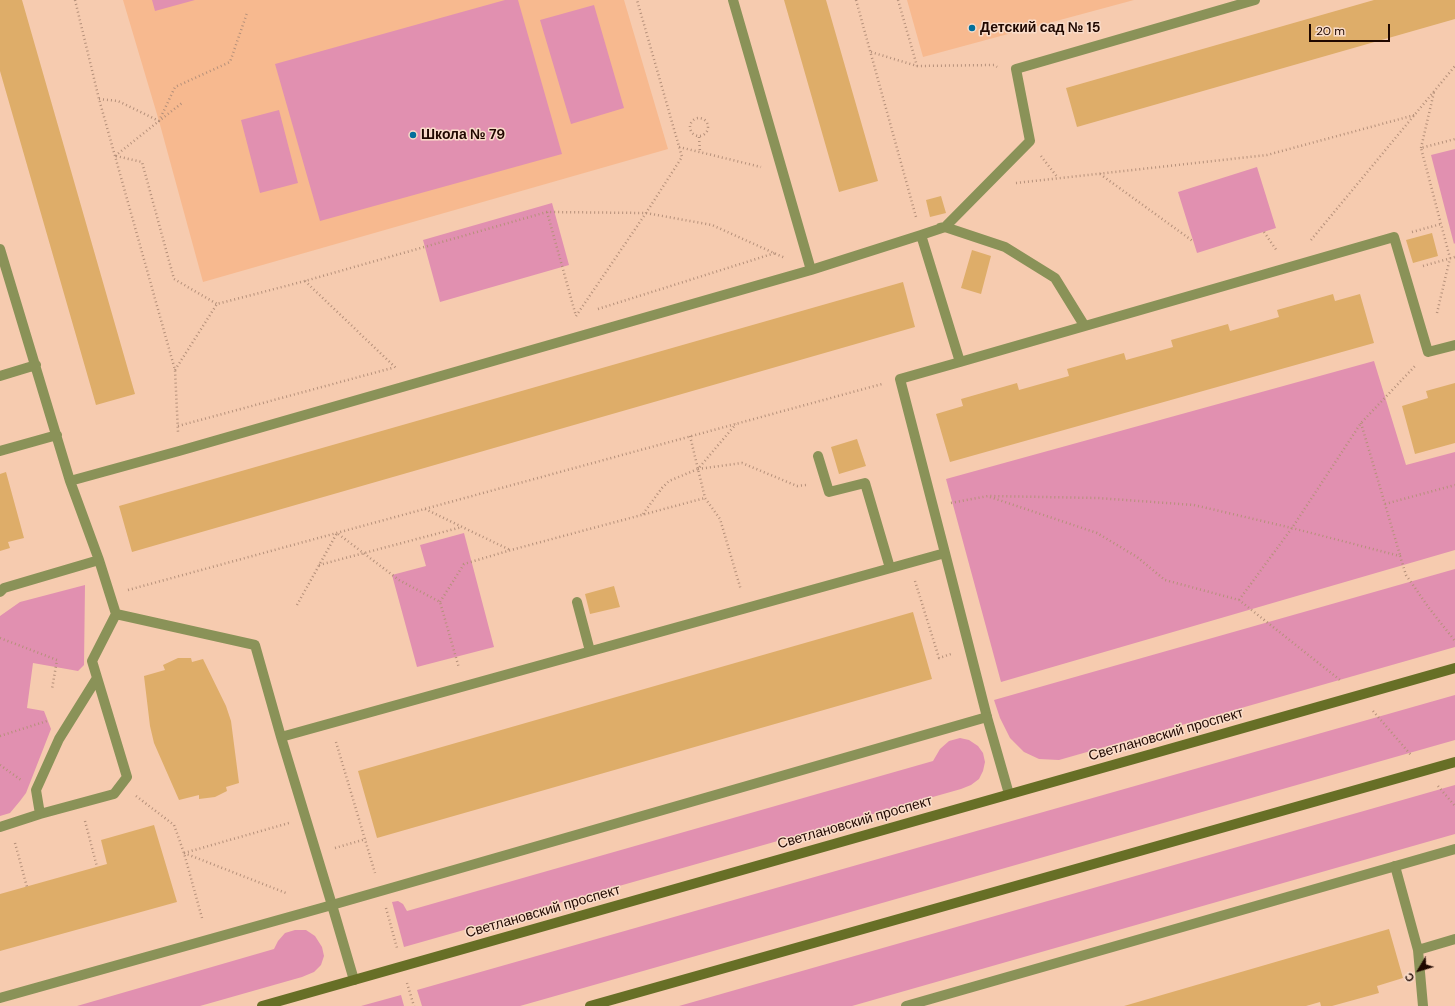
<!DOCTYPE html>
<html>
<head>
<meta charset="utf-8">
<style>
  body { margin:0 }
  #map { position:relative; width:1455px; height:1006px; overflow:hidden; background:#f6cbaf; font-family:"DM Sans",sans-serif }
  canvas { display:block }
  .north { position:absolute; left:1399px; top:950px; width:40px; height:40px; -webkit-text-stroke:3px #f9dcc9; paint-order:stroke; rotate:232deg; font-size:11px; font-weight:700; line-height:16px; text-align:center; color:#200800 }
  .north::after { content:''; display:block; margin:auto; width:14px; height:18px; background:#200800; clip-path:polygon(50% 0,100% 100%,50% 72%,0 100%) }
  .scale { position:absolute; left:1309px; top:24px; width:81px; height:18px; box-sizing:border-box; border:2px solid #200800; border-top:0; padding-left:5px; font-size:12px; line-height:14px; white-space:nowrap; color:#200800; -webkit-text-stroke:3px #f9dcc9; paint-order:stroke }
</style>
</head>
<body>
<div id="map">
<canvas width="1455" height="1006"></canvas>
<div class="north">С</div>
<div class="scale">20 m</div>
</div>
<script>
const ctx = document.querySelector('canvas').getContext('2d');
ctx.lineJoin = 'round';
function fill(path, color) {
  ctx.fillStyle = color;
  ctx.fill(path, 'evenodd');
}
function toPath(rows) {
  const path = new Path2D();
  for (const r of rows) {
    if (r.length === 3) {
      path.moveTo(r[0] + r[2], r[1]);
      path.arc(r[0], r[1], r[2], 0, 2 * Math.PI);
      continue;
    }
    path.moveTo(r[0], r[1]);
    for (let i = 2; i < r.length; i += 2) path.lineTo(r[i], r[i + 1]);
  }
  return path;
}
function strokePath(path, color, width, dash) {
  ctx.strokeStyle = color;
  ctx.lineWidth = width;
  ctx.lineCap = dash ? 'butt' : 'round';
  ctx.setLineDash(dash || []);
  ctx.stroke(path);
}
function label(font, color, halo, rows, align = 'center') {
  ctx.font = font + ' "DM Sans",sans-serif';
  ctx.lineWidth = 3;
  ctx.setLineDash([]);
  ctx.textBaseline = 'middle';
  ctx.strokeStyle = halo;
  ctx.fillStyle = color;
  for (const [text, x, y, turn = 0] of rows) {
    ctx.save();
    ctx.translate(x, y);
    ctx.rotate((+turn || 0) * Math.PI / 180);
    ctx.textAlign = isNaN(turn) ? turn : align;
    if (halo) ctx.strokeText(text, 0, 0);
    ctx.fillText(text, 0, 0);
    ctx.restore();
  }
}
fill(toPath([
  [123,0,624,0,668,149,203,282,159,121],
  [907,0,1134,0,923,57]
]), '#f7b98f');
fill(toPath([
  [152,0,195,0,155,11],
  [505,0,518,0,562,154,320,221,275,64],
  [594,5,624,108,571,124,540,20],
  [279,110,298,183,260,193,241,120],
  [1455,149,1455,243,1454,244,1431,155],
  [1257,167,1276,228,1197,253,1178,192],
  [552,203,569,265,440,302,423,240],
  [1374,361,1406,465,1455,452,1455,550,1001,682,946,479],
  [464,533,494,647,417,667,392,575,426,566,420,545],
  [1455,569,1455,647,1059,760,1039,759,1024,752,1010,738,1000,718,994,700],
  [85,585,84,665,78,671,33,663,27,708,44,711,51,729,26,793,20,801,10,813,0,816,0,616,20,602],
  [1455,695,1455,740,520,1006,422,1006,417,990],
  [960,738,969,740,978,746,983,753,985,762,983,771,979,779,971,785,961,789,404,947,392,902,398,901,403,904,407,911,933,761,940,749,949,741],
  [1455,785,1455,834,852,1006,679,1006],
  [295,930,306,930,315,936,322,947,324,956,321,965,314,972,302,977,200,1006,77,1006,274,949,278,941,285,933],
  [401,995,404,1006,361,1006]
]), '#e190b0');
fill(toPath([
  [0,0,22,0,135,394,96,405,0,71],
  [784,0,826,0,878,181,839,192],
  [1374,0,1455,0,1455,19,1077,127,1066,88],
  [941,196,946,213,930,217,926,200],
  [1432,233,1438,256,1413,263,1406,240],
  [972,250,991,256,981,294,961,288],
  [903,282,915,327,132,552,119,506],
  [1333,294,1335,301,1360,294,1374,343,950,462,936,414,963,406,961,399,1017,383,1019,390,1069,376,1067,369,1124,353,1126,360,1173,347,1171,340,1228,324,1230,331,1279,317,1277,310],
  [1455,383,1455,443,1415,454,1402,406,1428,398,1426,391],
  [857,439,866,466,839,474,831,447],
  [6,472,24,538,8,542,10,548,0,551,0,474],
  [614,586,620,607,590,614,585,594],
  [913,612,932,679,377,838,358,771],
  [178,658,191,658,192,662,203,659,226,706,231,721,239,783,226,787,227,791,215,797,199,799,199,795,179,800,154,743,150,726,144,676,165,670,163,665],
  [154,825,177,902,0,951,0,894,107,864,101,840],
  [1389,929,1403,978,1377,986,1379,993,1332,1006,1321,1006,1320,1002,1306,1006,1124,1006]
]), '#dead69');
strokePath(toPath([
  [75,0,99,99,175,370,178,432],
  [856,0,916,217],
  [898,0,917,66],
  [871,52,917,66,994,65,997,67],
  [99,99,118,101,159,121,182,103],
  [699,127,9],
  [699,137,700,152],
  [679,147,761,167],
  [1421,148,1434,92],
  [115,156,159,121,175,87,230,62,247,13],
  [116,156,142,162,174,279,217,304],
  [1041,156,1058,178],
  [1100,174,1194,242],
  [1016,183,1267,155,1415,115],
  [547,212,576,316],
  [1264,232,1277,251],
  [1412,232,1441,224],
  [1311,240,1455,66],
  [1423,266,1455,257],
  [305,281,397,369],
  [598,309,775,253],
  [1437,313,1450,258,1421,148,1455,139],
  [576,316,646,213,682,157,637,0],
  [175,370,217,304,305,281,547,212,646,213,712,225,785,258],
  [1361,423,1400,555],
  [178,426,392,368],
  [690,436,705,498,720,519,741,590],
  [698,469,742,463,797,486,806,485],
  [990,497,1097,533,1137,557,1165,580,1239,600,1340,680],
  [951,503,988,496,1098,498,1194,505,1292,528,1400,556,1406,575,1429,608,1455,641],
  [1385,504,1455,485],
  [425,509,510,550],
  [643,514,662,488,669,481,698,469,736,424],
  [319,565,462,527],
  [915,581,939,658,951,654],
  [128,590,882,384],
  [1239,600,1292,528,1361,423,1415,366],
  [440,602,464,564,511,550,705,498],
  [297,605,337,533,399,580,440,602,459,668],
  [0,638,57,660,52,689],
  [1373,711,1411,755],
  [0,736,47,721],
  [336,742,375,873],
  [0,765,21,780],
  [1438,786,1455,806],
  [136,796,174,825,184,853,202,918],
  [85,821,97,867],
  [15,843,27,887],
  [335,848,366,839],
  [184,853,289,823],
  [184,853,286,893],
  [386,908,397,948],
  [407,983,414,1006]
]), '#b5907a', 2.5, [1, 3]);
strokePath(toPath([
  [733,0,811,270],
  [940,228,945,227,1005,247,1055,278,1084,325],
  [921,235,945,227,1030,141,1016,69,1255,0],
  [0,249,70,481,99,560,4,588,0,592],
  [0,376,36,365],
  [0,451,57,435],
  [818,456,829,492,865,483,890,568],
  [70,481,179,451,811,270,921,235,960,362,1394,237,1428,352,1455,345],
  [945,553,900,379,960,362],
  [577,602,590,651],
  [116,614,255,645,281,737,332,905],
  [281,737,945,553,987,717],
  [40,814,36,790,59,739,97,678],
  [0,827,40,814,114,794,127,777,92,661,116,614,99,560],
  [1395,866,1418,950,1423,1006],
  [1418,950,1455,939]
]), '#8a9258', 10);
strokePath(toPath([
  [332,905,354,980],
  [0,998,332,905,987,717,1009,794],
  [906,1006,1455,849]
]), '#8a9258', 10);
strokePath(toPath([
  [262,1006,1455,668],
  [590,1006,1455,762]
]), '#676f26', 10);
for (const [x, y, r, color] of [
  [972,28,4,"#026f9b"],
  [413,135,4,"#026f9b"]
]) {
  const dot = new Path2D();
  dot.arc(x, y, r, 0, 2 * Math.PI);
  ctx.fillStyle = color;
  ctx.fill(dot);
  strokePath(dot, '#f9dcc9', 1.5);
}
label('bold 14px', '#200800', '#f9dcc9', [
  ["Детский сад № 15",980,28],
  ["Школа № 79",421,135]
], 'left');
label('14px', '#200800', '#f9dcc9', [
  ["Светлановский проспект",1166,735,-16],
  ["Светлановский проспект",855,823,-16],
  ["Светлановский проспект",543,912,-16]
]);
</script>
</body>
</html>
